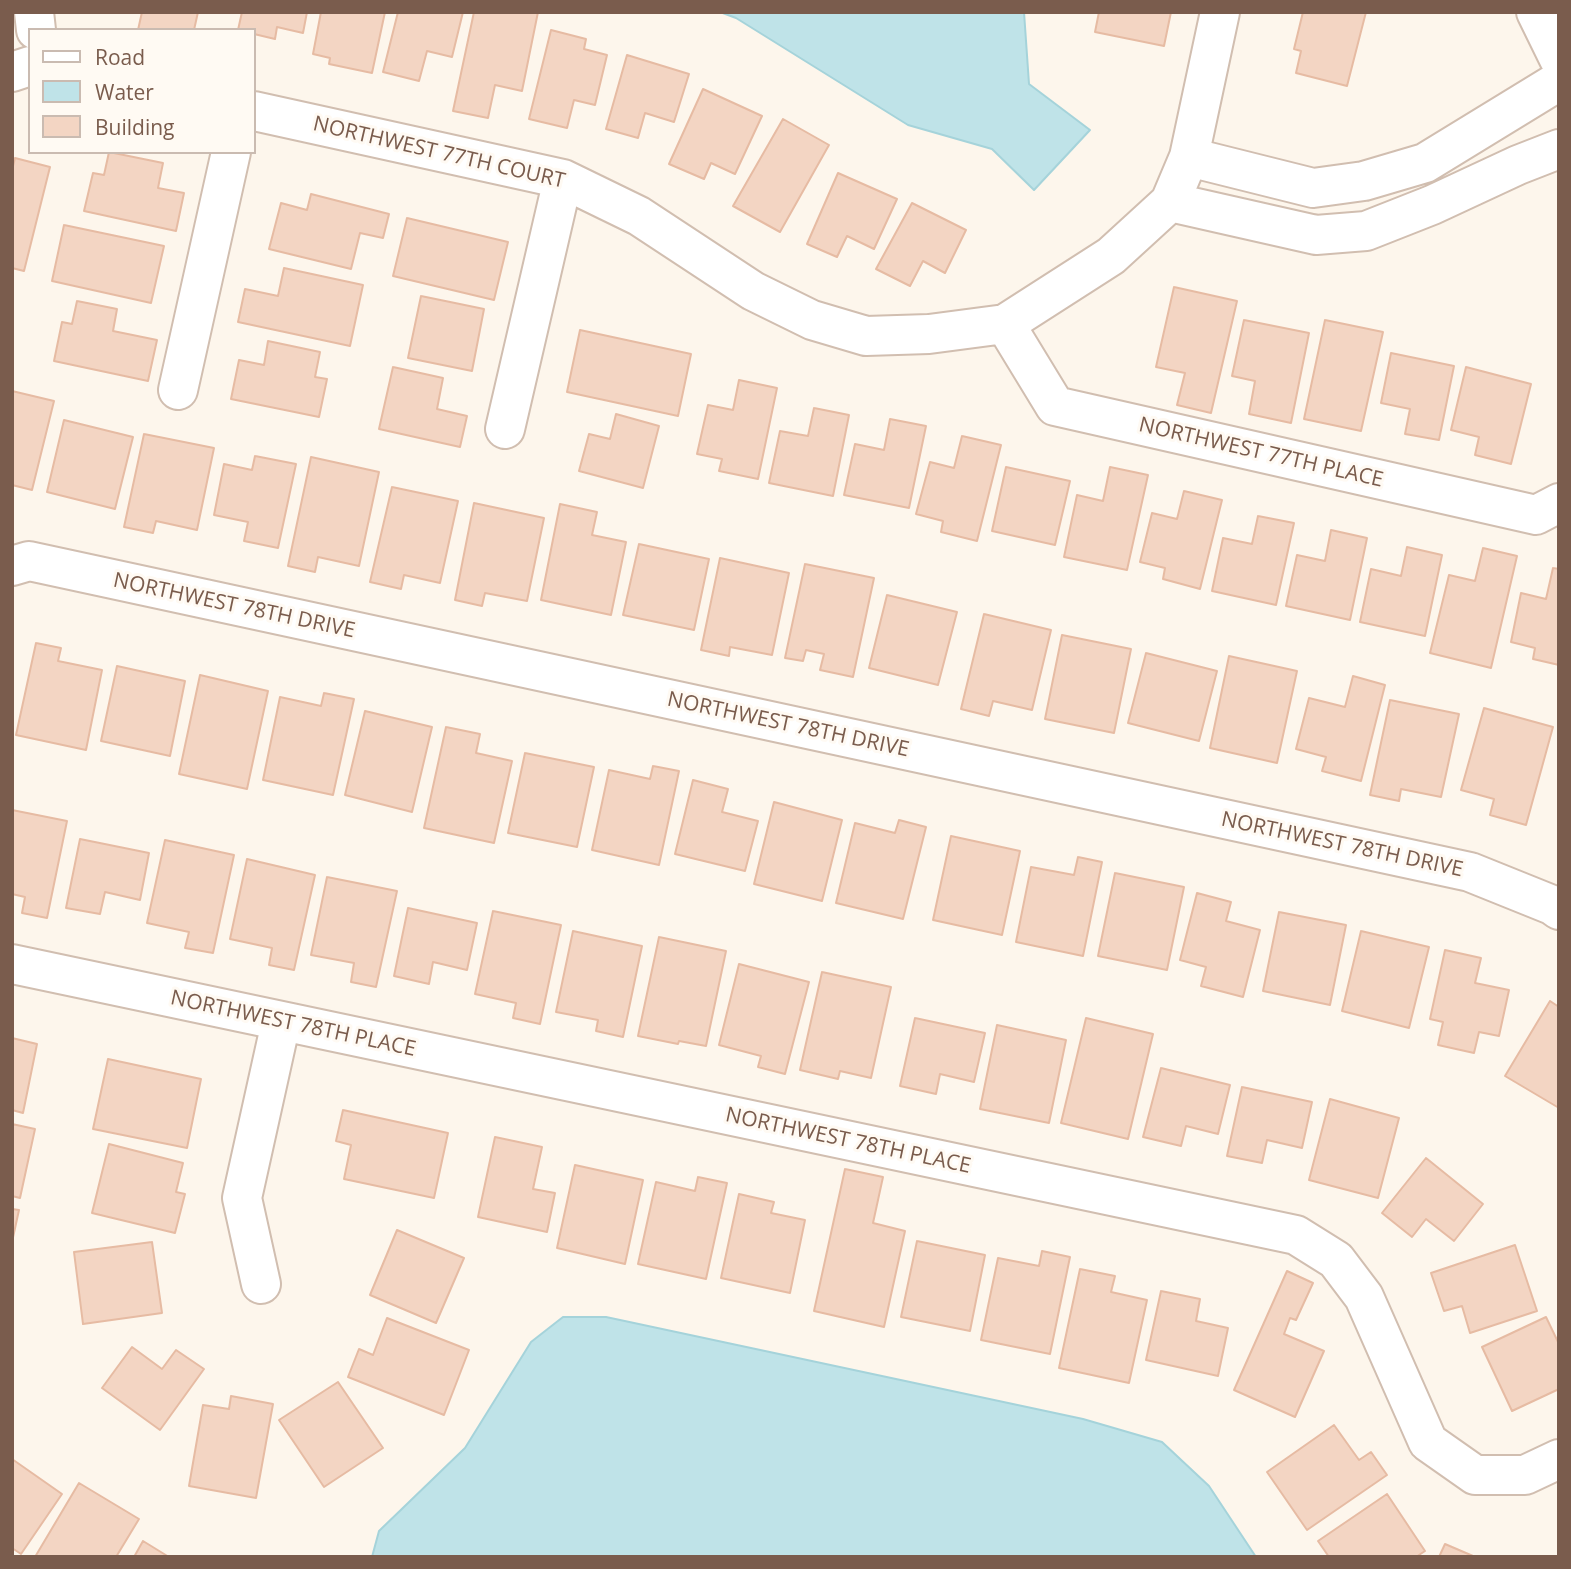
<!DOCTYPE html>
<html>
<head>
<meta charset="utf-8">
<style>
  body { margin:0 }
  #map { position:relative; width:1571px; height:1569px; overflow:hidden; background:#fdf6ec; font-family:"Open Sans",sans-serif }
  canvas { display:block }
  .frame { position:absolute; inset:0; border:14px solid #7a5c4d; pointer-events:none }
  .legend { position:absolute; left:28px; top:28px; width:228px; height:126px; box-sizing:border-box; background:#fffaf3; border:2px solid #cabbb1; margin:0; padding:9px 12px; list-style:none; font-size:21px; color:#7a5c4d }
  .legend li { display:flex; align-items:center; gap:14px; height:35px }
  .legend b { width:35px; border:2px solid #cabbb1 }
</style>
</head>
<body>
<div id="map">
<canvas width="1571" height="1569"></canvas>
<div class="frame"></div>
<ul class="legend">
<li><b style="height:9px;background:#fff"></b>Road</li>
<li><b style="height:19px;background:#bfe3e8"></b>Water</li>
<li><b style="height:19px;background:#f3d5c3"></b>Building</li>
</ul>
</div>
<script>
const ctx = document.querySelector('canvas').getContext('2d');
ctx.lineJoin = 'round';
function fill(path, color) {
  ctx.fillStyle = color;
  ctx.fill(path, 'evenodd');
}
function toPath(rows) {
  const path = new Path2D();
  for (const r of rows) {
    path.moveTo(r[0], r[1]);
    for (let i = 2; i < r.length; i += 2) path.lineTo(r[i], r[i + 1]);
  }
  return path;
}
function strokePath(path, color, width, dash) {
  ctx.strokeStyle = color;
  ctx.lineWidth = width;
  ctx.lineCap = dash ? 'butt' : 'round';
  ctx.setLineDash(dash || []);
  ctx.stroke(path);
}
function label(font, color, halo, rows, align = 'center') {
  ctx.font = font + ' "Open Sans",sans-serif';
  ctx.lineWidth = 6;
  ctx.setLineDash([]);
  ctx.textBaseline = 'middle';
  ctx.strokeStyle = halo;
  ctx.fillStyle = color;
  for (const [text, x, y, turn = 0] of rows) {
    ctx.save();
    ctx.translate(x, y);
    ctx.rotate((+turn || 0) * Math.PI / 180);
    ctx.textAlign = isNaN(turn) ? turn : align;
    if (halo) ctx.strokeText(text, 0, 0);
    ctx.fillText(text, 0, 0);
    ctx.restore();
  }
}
const water = toPath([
  [720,12,1024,12,1029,84,1090,130,1034,190,992,149,908,125,736,18,720,12],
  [563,1317,606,1317,1083,1419,1162,1442,1209,1486,1256,1557,372,1557,379,1531,465,1448,531,1342,563,1317]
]);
fill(water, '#bfe3e8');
strokePath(water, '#a5d3da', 2);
const building = toPath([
  [142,12,198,12,194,30,138,30,142,12],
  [242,12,307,12,303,33,277,27,275,39,254,34,254,30,238,30,242,12],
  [321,12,385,12,372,73,329,64,330,58,313,54,321,12],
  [398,12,463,12,452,57,427,51,419,81,383,72,398,12],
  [474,12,538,12,522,91,495,85,488,118,453,111,474,12],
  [1099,12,1171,12,1164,46,1095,32,1099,12],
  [1303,12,1366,12,1347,86,1296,73,1301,51,1294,49,1303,12],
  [551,30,586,39,584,49,607,55,595,105,574,100,567,128,529,119,551,30],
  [627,55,689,74,674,122,645,113,638,138,606,129,627,55],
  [703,89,762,116,735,174,711,163,704,179,669,164,703,89],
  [783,119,829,145,780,232,733,206,783,119],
  [109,152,163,163,158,188,184,193,176,231,84,211,93,173,104,175,109,152],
  [15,158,50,167,24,271,12,268,12,170,15,158],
  [838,173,897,199,874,249,847,236,837,257,807,244,838,173],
  [311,194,389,214,383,238,360,233,351,269,269,249,281,203,307,210,311,194],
  [912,203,966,230,945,273,923,261,910,286,876,269,912,203],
  [407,218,508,242,494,300,393,276,407,218],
  [64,225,164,246,151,303,52,281,64,225],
  [284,268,363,285,350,346,238,322,245,289,278,296,284,268],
  [1174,287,1237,301,1211,413,1177,405,1185,373,1156,367,1174,287],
  [421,296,484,309,472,371,408,358,421,296],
  [77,301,117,309,113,331,157,340,148,381,54,361,62,322,72,324,77,301],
  [1244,320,1309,333,1291,423,1249,414,1255,381,1232,376,1244,320],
  [1325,320,1383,332,1361,431,1304,419,1325,320],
  [580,330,691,354,678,416,567,392,580,330],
  [268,341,320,352,315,377,327,379,319,417,231,399,239,360,264,365,268,341],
  [1391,353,1454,366,1439,440,1405,434,1410,409,1381,403,1391,353],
  [393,367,443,378,437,409,467,416,460,447,379,429,393,367],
  [1466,367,1531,384,1511,464,1475,455,1479,437,1451,430,1466,367],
  [739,380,777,388,758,479,719,471,722,459,697,454,708,405,733,410,739,380],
  [12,391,54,401,32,490,12,485,12,391],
  [814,408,849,415,833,496,769,483,780,431,808,436,814,408],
  [616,414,659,426,643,488,579,471,589,434,610,439,616,414],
  [890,419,926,426,909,508,844,495,855,444,884,450,890,419],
  [64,420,133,437,115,509,47,492,64,420],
  [144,434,214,448,197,530,156,521,153,533,124,527,144,434],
  [962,436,1001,445,977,541,941,532,943,521,916,514,930,462,954,468,962,436],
  [255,456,296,464,278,548,244,541,248,522,214,515,224,464,252,470,255,456],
  [311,457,379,472,359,566,318,557,315,572,288,566,311,457],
  [1006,467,1070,481,1055,545,992,531,1006,467],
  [1110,467,1148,475,1127,570,1064,557,1077,495,1103,501,1110,467],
  [392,487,458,501,440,583,404,575,401,589,370,582,392,487],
  [1184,491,1222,500,1200,589,1163,579,1165,568,1140,562,1152,513,1177,519,1184,491],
  [474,503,544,518,527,601,485,593,482,606,455,600,474,503],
  [560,504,597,512,592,535,626,542,611,615,541,600,560,504],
  [1258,516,1294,523,1276,605,1212,591,1223,538,1252,544,1258,516],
  [1331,530,1367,538,1350,620,1286,606,1297,555,1325,561,1331,530],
  [639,544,709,559,694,630,623,615,639,544],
  [1407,547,1442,555,1425,636,1360,622,1371,569,1401,576,1407,547],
  [1483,548,1517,556,1491,668,1430,653,1449,575,1475,581,1483,548],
  [720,558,789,573,772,655,730,647,729,656,701,650,720,558],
  [805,564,874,578,853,677,820,670,824,654,806,650,803,661,785,658,805,564],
  [1553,568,1559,569,1559,665,1533,659,1535,648,1511,642,1521,593,1546,599,1553,568],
  [887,595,957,612,938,685,869,668,887,595],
  [984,614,1051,630,1032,710,993,701,989,716,961,709,984,614],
  [1062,635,1131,649,1114,733,1045,719,1062,635],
  [36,643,61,648,58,661,102,670,86,750,16,735,36,643],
  [1146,653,1217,671,1199,741,1128,723,1146,653],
  [1229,656,1297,671,1277,763,1210,748,1229,656],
  [117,666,185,681,170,756,101,741,117,666],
  [200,675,268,691,247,789,179,774,200,675],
  [1353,676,1385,685,1361,781,1322,771,1326,757,1296,749,1309,698,1345,707,1353,676],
  [324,693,354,699,333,795,263,780,280,697,321,706,324,693],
  [1390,700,1459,714,1441,797,1401,789,1399,801,1370,795,1390,700],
  [1484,708,1553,727,1526,825,1490,815,1494,799,1461,790,1484,708],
  [365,711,432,727,412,812,345,795,365,711],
  [446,727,480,734,476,753,512,761,494,843,424,828,446,727],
  [525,753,594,767,577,847,508,833,525,753],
  [653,766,679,771,659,865,592,850,609,770,650,779,653,766],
  [693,780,728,789,722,812,758,821,745,871,675,854,693,780],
  [774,802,842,820,822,901,754,884,774,802],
  [12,810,67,821,47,918,22,913,25,897,12,894,12,810],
  [899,820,926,827,903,919,836,903,855,823,895,833,899,820],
  [951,836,1020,851,1002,935,933,920,951,836],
  [80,839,149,853,140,900,105,892,100,914,66,908,80,839],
  [165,840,234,855,213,953,185,948,189,932,147,923,165,840],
  [1078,857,1102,862,1083,956,1016,942,1031,867,1074,875,1078,857],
  [247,859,315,875,294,970,269,965,272,948,230,939,247,859],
  [1115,873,1184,887,1167,970,1098,956,1115,873],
  [327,877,397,891,376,987,351,982,354,963,311,955,327,877],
  [1197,893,1231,902,1226,921,1260,930,1243,997,1201,986,1206,967,1180,960,1197,893],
  [408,908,477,923,467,970,433,962,429,984,394,976,408,908],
  [493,911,561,925,540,1024,513,1018,516,1003,475,994,493,911],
  [1279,912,1346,925,1330,1005,1263,991,1279,912],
  [573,931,642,946,623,1037,596,1031,598,1020,556,1012,573,931],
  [1361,931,1429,947,1409,1028,1342,1011,1361,931],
  [659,937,726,951,706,1046,679,1041,678,1044,638,1036,659,937],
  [1445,950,1481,958,1475,983,1509,990,1499,1036,1479,1032,1474,1053,1438,1045,1443,1022,1430,1019,1445,950],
  [739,964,809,982,785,1074,758,1067,761,1056,719,1045,739,964],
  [822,972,891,987,871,1078,840,1071,838,1079,800,1070,822,972],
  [1550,1001,1559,1007,1559,1108,1505,1076,1550,1001],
  [915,1018,985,1033,974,1082,940,1074,936,1094,900,1086,915,1018],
  [1086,1018,1153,1034,1128,1139,1061,1123,1086,1018],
  [997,1025,1066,1040,1049,1123,980,1109,997,1025],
  [12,1038,37,1044,23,1113,12,1110,12,1038],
  [108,1059,201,1079,187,1148,93,1129,108,1059],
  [1161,1068,1230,1085,1218,1134,1186,1126,1181,1146,1143,1137,1161,1068],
  [1242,1087,1312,1102,1302,1148,1267,1140,1262,1163,1227,1156,1242,1087],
  [1330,1099,1399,1118,1378,1198,1309,1180,1330,1099],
  [343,1110,448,1133,434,1198,344,1179,351,1145,336,1141,343,1110],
  [12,1124,35,1129,20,1198,12,1196,12,1124],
  [495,1137,542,1147,533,1189,555,1193,547,1232,478,1217,495,1137],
  [109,1144,183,1163,176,1192,185,1194,175,1233,92,1213,109,1144],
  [1426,1158,1483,1204,1454,1241,1426,1219,1412,1237,1382,1213,1426,1158],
  [575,1165,643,1180,625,1264,557,1248,575,1165],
  [845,1169,883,1177,873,1223,905,1231,884,1327,814,1311,845,1169],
  [698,1177,727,1183,706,1279,638,1264,656,1182,695,1191,698,1177],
  [739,1194,774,1202,771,1213,805,1220,790,1293,721,1278,739,1194],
  [12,1209,19,1210,12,1242,12,1209],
  [397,1230,464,1258,436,1323,370,1295,397,1230],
  [917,1241,985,1255,970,1331,901,1317,917,1241],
  [152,1242,162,1313,83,1324,74,1252,152,1242],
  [1515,1245,1537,1311,1470,1333,1462,1306,1444,1311,1431,1273,1515,1245],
  [1042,1251,1070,1257,1050,1354,981,1340,998,1258,1039,1266,1042,1251],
  [1080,1269,1115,1276,1111,1292,1147,1300,1129,1383,1059,1368,1080,1269],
  [1287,1271,1313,1283,1296,1320,1290,1318,1284,1334,1324,1351,1295,1417,1234,1390,1287,1271],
  [1161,1291,1200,1299,1196,1321,1228,1328,1218,1376,1146,1360,1161,1291],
  [1546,1317,1559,1344,1559,1389,1512,1411,1482,1347,1546,1317],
  [387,1318,469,1350,444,1415,348,1377,359,1349,373,1355,387,1318],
  [132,1347,162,1369,176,1350,204,1369,160,1430,102,1388,132,1347],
  [338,1382,383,1448,324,1487,279,1420,338,1382],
  [231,1396,273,1404,256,1498,189,1486,203,1405,229,1409,231,1396],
  [1334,1425,1359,1460,1371,1452,1387,1475,1307,1530,1267,1472,1334,1425],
  [12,1459,62,1494,21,1554,12,1548,12,1459],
  [79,1483,139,1519,116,1557,35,1557,79,1483],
  [1387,1494,1425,1551,1416,1557,1329,1557,1318,1541,1387,1494],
  [143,1541,169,1557,134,1557,143,1541],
  [1445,1544,1473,1556,1473,1557,1439,1557,1445,1544]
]);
fill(building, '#f3d5c3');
strokePath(building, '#e6bba3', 2);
const minor = toPath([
  [34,12,36,30],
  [1536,12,1559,59],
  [12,72,30,66],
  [254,111,563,179,639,216,753,291,812,320,866,336,929,334,1005,324,1111,256,1170,202,1189,157,1220,12],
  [1189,157,1313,188,1364,181,1425,163,1559,81],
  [1170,202,1316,235,1366,231,1432,205,1518,165,1559,149],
  [1005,324,1055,406,1536,515,1559,503],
  [178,390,231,152],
  [505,429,563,179],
  [12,566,29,561,1470,872,1552,905,1559,910],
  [12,964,1296,1235,1336,1260,1364,1297,1428,1442,1475,1475,1525,1475,1559,1459],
  [261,1284,242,1198,281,1022]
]);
strokePath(minor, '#d1beb0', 42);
strokePath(minor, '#fff', 38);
label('21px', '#7a5c4d', '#fffaf3', [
  ["NORTHWEST 77TH COURT",439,153,13],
  ["NORTHWEST 77TH PLACE",1261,453,13],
  ["NORTHWEST 78TH DRIVE",234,606,12],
  ["NORTHWEST 78TH DRIVE",788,725,12],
  ["NORTHWEST 78TH DRIVE",1342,845,12],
  ["NORTHWEST 78TH PLACE",293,1024,12],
  ["NORTHWEST 78TH PLACE",848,1141,12]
]);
</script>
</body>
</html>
